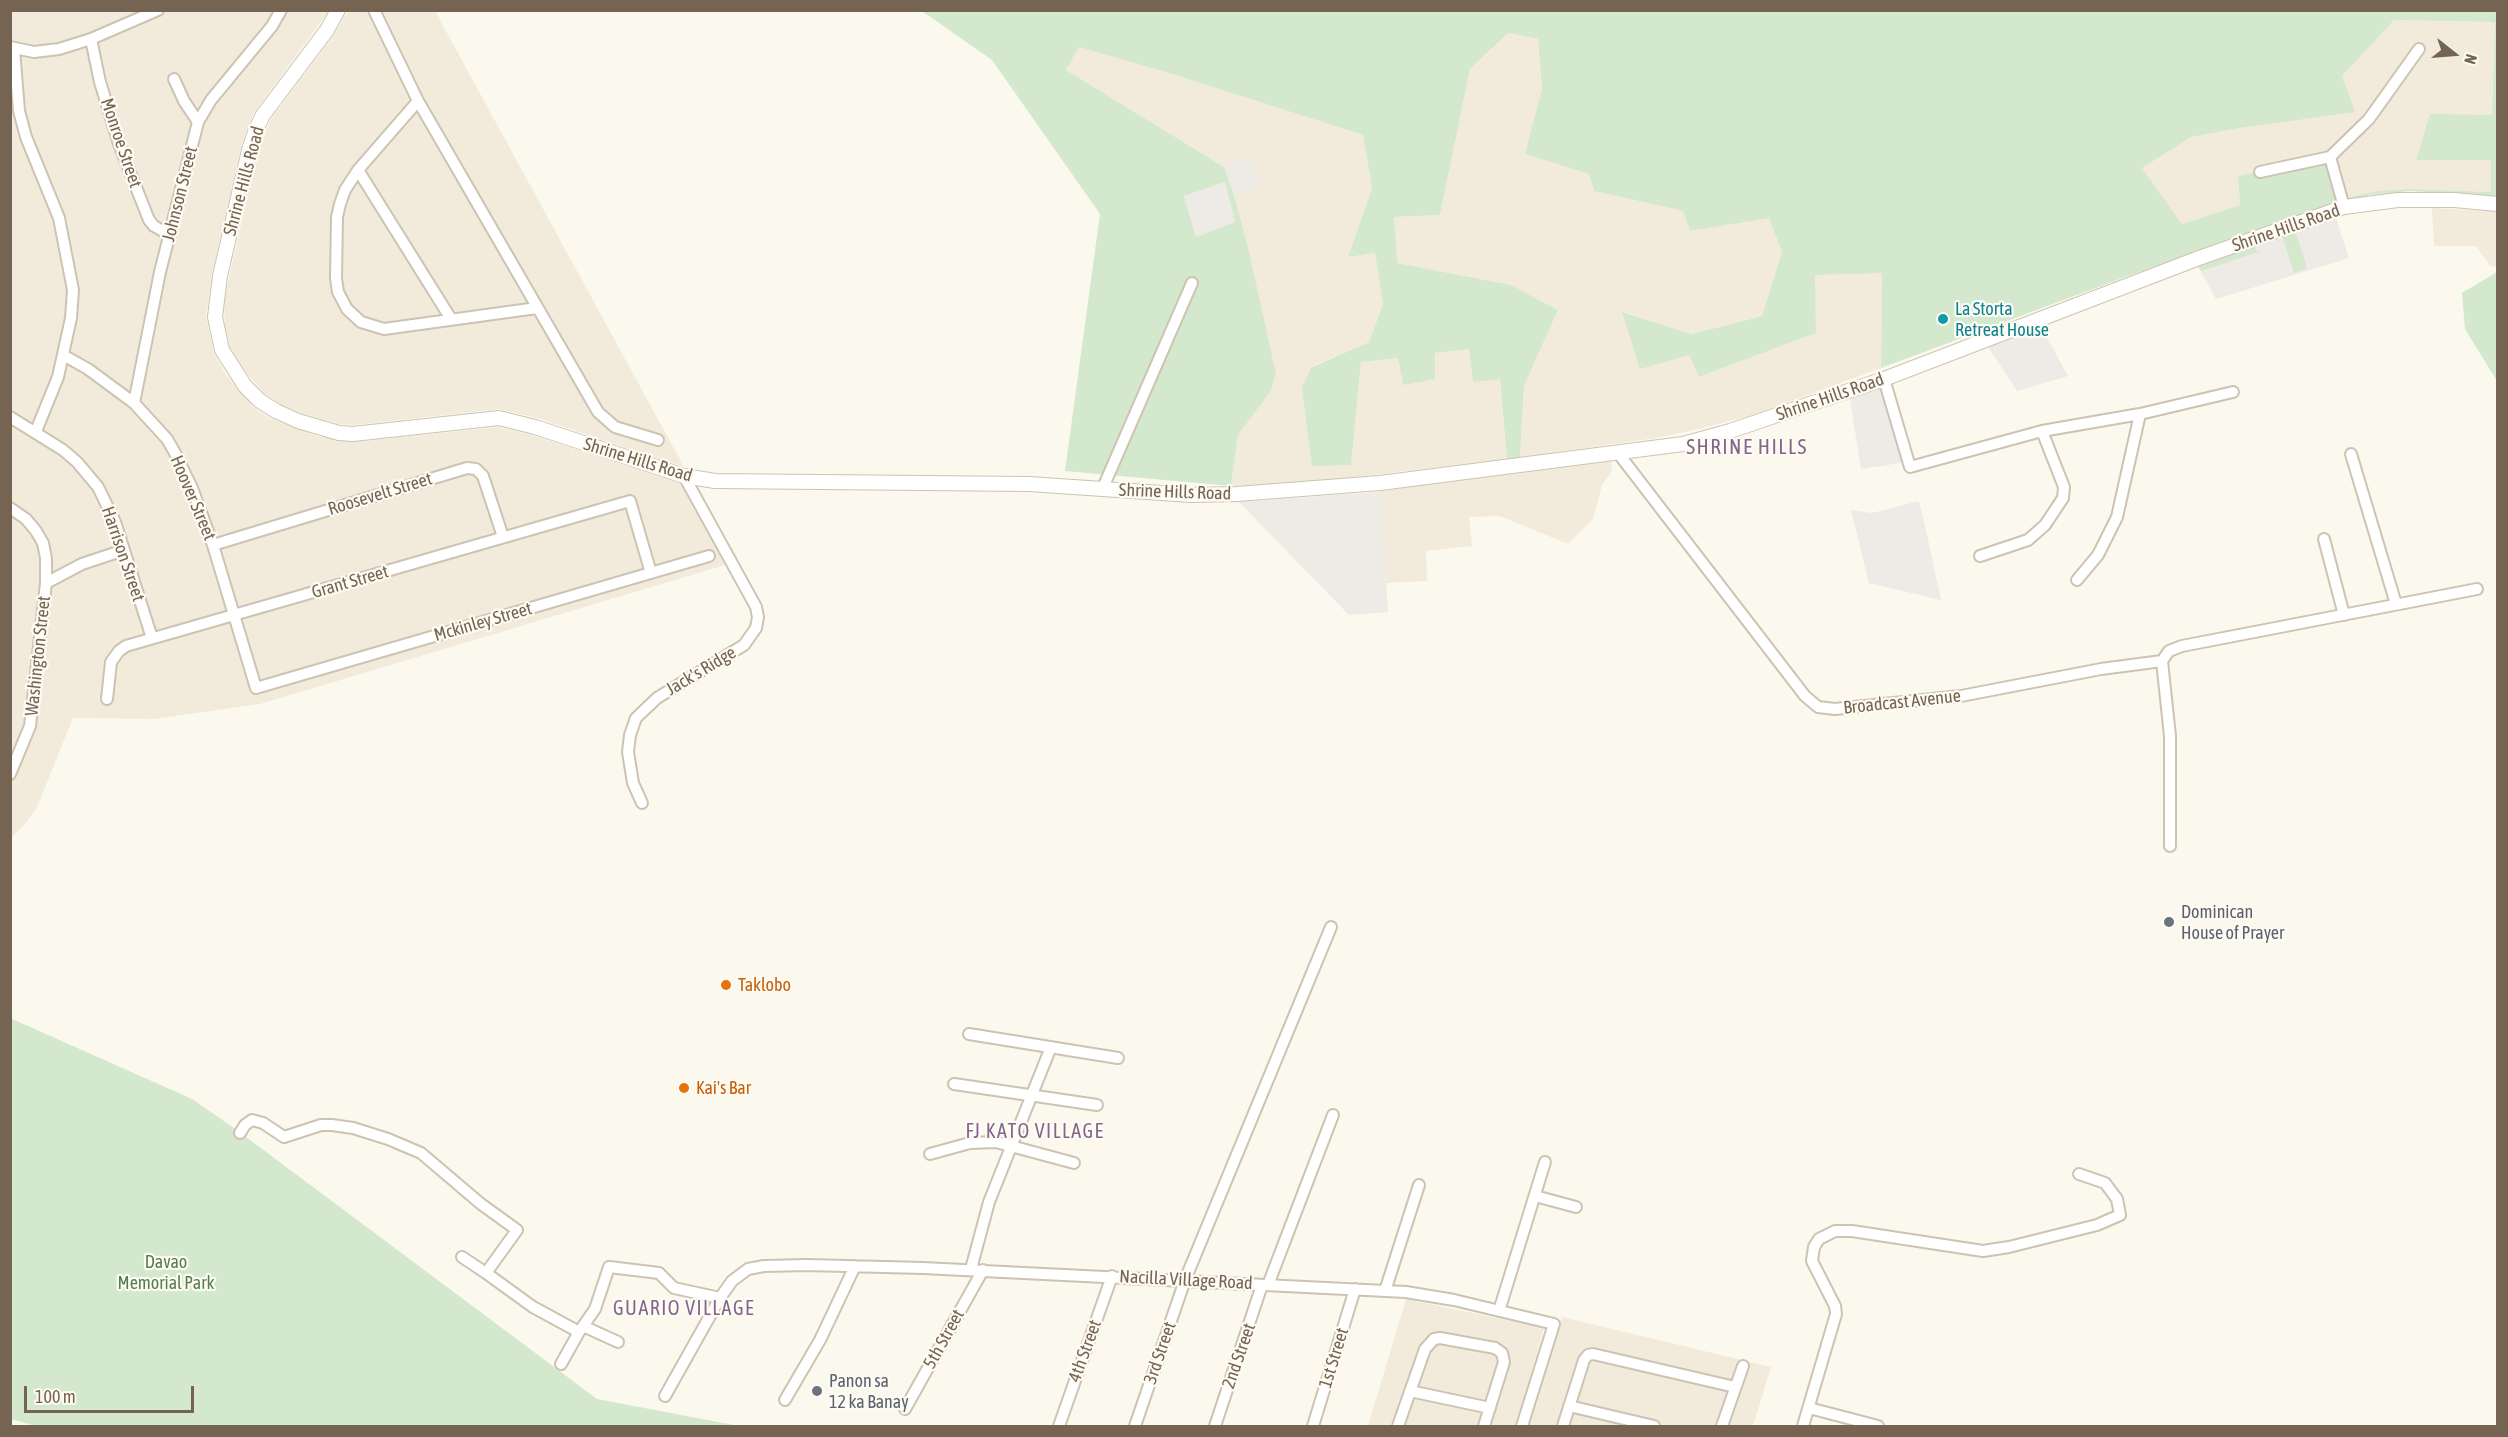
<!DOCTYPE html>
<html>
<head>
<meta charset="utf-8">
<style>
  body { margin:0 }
  #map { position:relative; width:2508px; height:1437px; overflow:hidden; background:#fbf8ed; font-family:"Asap Condensed",sans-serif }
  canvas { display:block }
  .frame { position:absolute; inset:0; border:12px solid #756451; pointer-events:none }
  .north { position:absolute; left:2424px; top:24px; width:60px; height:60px; -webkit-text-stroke:4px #fefbf4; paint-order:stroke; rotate:107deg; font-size:16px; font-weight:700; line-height:24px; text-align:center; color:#756451 }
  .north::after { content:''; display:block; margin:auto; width:21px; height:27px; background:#756451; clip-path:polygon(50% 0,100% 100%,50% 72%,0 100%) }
  .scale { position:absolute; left:24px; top:1386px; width:170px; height:27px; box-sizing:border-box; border:3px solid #756451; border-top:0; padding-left:8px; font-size:18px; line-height:21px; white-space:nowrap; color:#756451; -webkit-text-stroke:4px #fefbf4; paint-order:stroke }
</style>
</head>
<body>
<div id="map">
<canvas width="2508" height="1437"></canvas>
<div class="frame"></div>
<div class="north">N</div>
<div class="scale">100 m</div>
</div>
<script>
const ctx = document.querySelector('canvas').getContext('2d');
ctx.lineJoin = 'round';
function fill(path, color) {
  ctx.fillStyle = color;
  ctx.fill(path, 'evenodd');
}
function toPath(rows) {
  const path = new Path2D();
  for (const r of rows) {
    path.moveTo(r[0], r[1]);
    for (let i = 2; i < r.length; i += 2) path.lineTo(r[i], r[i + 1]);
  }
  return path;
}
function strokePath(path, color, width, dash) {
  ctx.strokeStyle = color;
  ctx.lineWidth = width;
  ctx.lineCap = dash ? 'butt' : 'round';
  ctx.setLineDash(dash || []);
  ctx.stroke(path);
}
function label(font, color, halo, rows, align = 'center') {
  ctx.font = font + ' "Asap Condensed",sans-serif';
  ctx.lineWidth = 4.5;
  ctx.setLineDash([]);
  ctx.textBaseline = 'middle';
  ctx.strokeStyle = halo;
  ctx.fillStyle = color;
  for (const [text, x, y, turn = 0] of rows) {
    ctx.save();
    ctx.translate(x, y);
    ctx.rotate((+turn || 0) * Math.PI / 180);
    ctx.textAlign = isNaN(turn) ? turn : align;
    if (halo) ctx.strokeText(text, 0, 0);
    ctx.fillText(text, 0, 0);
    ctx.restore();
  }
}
fill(toPath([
  [11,11,329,11,256,110,248,126,241,147,212,275,206,317,214,353,225,373,254,408,272,419,317,436,353,442,499,427,532,435,682,484,725,565,260,704,154,719,73,718,37,807,27,822,11,838],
  [348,11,435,11,684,467,537,418,500,409,353,425,340,424,301,413,280,404,265,394,239,364,230,347,225,330,224,300,257,152,271,119,334,35],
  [2394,20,2495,22,2492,115,2430,115,2416,160,2491,160,2491,192,2409,189,2377,191,2342,199,2238,176,2240,205,2182,224,2141,168,2191,137,2240,128,2354,111,2341,76],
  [1508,33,1538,39,1542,89,1526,154,1589,174,1594,191,1683,211,1690,231,1769,217,1782,252,1762,316,1692,334,1623,312,1689,355,1699,377,1816,333,1814,275,1882,272,1881,368,1757,414,1703,428,1656,438,1520,457,1524,386,1558,310,1511,285,1396,263,1394,217,1440,215,1470,69],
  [1079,47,1169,73,1363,135,1372,188,1348,257,1375,253,1383,304,1369,342,1312,366,1351,465,1361,362,1398,358,1403,385,1434,353,1470,349,1500,379,1507,459,1288,485,1231,486,1238,435,1271,391,1276,374,1234,195,1260,185,1251,157,1224,167,1066,70],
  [2432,208,2497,211,2497,267,2490,266,2476,246,2434,246],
  [1611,457,1612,471,1602,485,1593,519,1568,544,1500,516,1469,517,1472,546,1426,551,1427,581,1386,583,1379,486],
  [1406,1299,1544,1328,1516,1426,1368,1426],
  [1562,1317,1771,1367,1753,1426,1529,1426]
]), '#f2ebdc');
fill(toPath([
  [1251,157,1260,186,1234,195,1224,167],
  [1225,182,1235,222,1196,237,1184,196],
  [2335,215,2349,258,2216,299,2198,266],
  [2040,325,2068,376,2017,391,1987,345],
  [1882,381,1907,462,1861,469,1849,393],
  [1380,492,1388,612,1349,615,1239,502],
  [1919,501,1927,535,1941,600,1869,583,1851,510,1872,513]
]), '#eeeae5');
fill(toPath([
  [922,11,2497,11,2497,196,2410,191,2370,195,2334,204,2128,276,1881,368,1882,273,1815,275,1816,333,1699,377,1689,355,1640,369,1622,312,1692,334,1762,316,1782,252,1769,218,1690,231,1683,211,1594,191,1589,174,1525,154,1542,89,1538,39,1508,33,1470,69,1440,215,1394,217,1397,263,1511,285,1558,310,1524,386,1520,457,1507,459,1500,379,1473,382,1469,349,1435,353,1435,379,1403,385,1398,358,1361,362,1351,465,1312,466,1302,387,1312,367,1369,342,1383,304,1375,253,1348,257,1372,188,1363,135,1169,73,1079,47,1066,70,1224,167,1234,195,1249,252,1276,374,1271,391,1238,435,1231,486,1065,471,1100,214,992,60],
  [2394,20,2495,22,2492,115,2430,114,2416,160,2491,160,2491,192,2409,189,2377,191,2342,199,2330,157,2238,176,2240,205,2182,224,2142,168,2191,137,2240,128,2355,112,2342,76],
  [1225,182,1235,222,1196,237,1184,196],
  [2295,230,2307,268,2294,273,2282,235],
  [2254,245,2256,251,2261,251,2201,271,2198,266],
  [2497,272,2497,381,2465,329,2462,293],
  [10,1018,192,1099,234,1128,597,1399,739,1426,36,1426,11,1419]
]), '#d3e8cc');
const minor = toPath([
  [374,10,418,101,598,412,615,427,658,440],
  [91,39,100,82,119,144,149,220,154,226,170,235],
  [10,47,34,52,59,49,91,39,158,10],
  [14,49,19,111,26,137,59,218,73,290,71,318,58,377,36,431],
  [174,79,184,101,198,122],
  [418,101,358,170,345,190,340,204,337,217,336,278,338,292,347,309,361,322,384,329,537,308],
  [2330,157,2344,207],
  [358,170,451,319],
  [2260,172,2330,157,2369,119,2419,49],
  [63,355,88,369,134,403,167,439,175,453,192,488,213,545,256,688,709,556],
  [1884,379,1910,467,2042,431,2140,414,2233,392],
  [134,403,160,272,198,122,211,100,272,26,281,10],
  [10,417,63,450,77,462,98,487,115,522,152,638],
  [1618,453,1805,696,1818,707,1835,709,1961,696,2101,669,2162,661],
  [2351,454,2396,604],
  [1102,490,1192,283],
  [10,508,26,519,36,531,43,543,46,558,46,583,30,726,10,774],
  [2324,539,2344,615],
  [213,545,467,468,476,469,483,476,503,537],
  [1980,556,2028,540,2045,525,2063,498,2064,487,2042,431],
  [2077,580,2098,555,2117,517,2140,414],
  [46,583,82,564,124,550],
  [107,699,111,662,119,651,126,646,630,501,651,573],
  [642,803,633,783,628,752,630,735,636,718,657,698,744,645,756,628,758,617,756,607,684,476],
  [2170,846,2170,736,2162,661,2169,651,2182,646,2477,589],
  [969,1034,1118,1058],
  [954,1084,1097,1105],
  [240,1133,245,1125,252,1120,263,1123,284,1137,321,1125,332,1125,353,1128,388,1139,421,1153,481,1204,517,1230,486,1273,533,1307,579,1332],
  [930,1154,970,1143,996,1142,1074,1163],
  [1535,1196,1576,1207],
  [462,1257,486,1273],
  [971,1269,989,1202,1051,1047],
  [1268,1285,1333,1115],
  [1385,1291,1419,1185],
  [1499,1311,1545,1162],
  [583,1326,618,1342],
  [561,1364,579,1332,595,1309,609,1267,659,1273,674,1288,720,1298],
  [1410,1391,1490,1408],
  [665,1396,720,1298,732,1281,748,1269,764,1266,807,1265,923,1268,1406,1292,1454,1300,1554,1324,1522,1426],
  [785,1400,820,1340,855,1266],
  [1569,1406,1654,1426],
  [1809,1408,1878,1426],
  [905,1409,983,1270],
  [1059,1426,1112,1276],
  [1135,1426,1185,1280,1331,927],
  [1215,1426,1262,1285],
  [1313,1426,1355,1289],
  [1398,1426,1425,1349,1434,1339,1440,1338,1495,1348,1502,1353,1504,1362,1484,1426],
  [1563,1426,1584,1360,1588,1355,1593,1354,1735,1387],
  [1722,1426,1743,1366],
  [1803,1426,1836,1314,1835,1306,1812,1261,1814,1247,1819,1239,1835,1231,1852,1231,1983,1251,2009,1247,2097,1225,2120,1215,2117,1199,2105,1183,2079,1174]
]);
const tertiary = toPath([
  [338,10,327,30,263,115,256,129,249,150,220,276,215,317,222,350,245,386,260,401,276,411,298,421,339,433,353,434,499,418,535,427,684,476,715,481,1029,484,1191,495,1237,494,1380,483,1683,444,1730,431,1884,379,2199,258,2344,207,2398,200,2454,200,2498,204]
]);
strokePath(minor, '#cdc3b3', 14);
strokePath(tertiary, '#cdc3b3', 16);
strokePath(minor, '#fff', 10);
strokePath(tertiary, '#fff', 14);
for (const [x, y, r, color] of [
  [1943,319,6,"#0f9aa8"],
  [2169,922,6,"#6b7280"],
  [726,985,6,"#e8710a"],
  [684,1088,6,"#e8710a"],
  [817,1391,6,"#6b7280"]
]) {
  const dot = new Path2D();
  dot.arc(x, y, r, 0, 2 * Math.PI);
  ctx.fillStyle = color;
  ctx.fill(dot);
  strokePath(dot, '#fefbf4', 2);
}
label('18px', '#756451', '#fefbf4', [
  ["Monroe Street",121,143,71],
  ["Shrine Hills Road",244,181,-75],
  ["Johnson Street",180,194,-76],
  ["Shrine Hills Road",2286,228,-19],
  ["Shrine Hills Road",1830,397,-19],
  ["Shrine Hills Road",638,460,17],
  ["Shrine Hills Road",1175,492,2],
  ["Roosevelt Street",380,494,-17],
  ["Hoover Street",193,498,67],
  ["Harrison Street",123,554,71],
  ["Grant Street",350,582,-16],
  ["Mckinley Street",483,622,-16],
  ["Washington Street",38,656,-84],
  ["Jack's Ridge",701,671,-31],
  ["Broadcast Avenue",1902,702,-6],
  ["Nacilla Village Road",1186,1280,3],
  ["5th Street",944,1339,-61],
  ["4th Street",1085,1351,-70],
  ["3rd Street",1160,1353,-71],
  ["2nd Street",1239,1356,-71],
  ["1st Street",1334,1358,-73]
]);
label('18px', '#0d838f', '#fefbf4', [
  ["La Storta",1955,309],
  ["Retreat House",1955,330]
], 'left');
label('18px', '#5b616d', '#fefbf4', [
  ["Dominican",2181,912],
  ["House of Prayer",2181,933],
  ["Panon sa",829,1381],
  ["12 ka Banay",829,1402]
], 'left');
label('18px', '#c56008', '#fefbf4', [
  ["Taklobo",738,985],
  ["Kai's Bar",696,1088]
], 'left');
label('18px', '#547e4e', '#fefbf4', [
  ["Davao",166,1262],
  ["Memorial Park",166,1283]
]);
ctx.letterSpacing = '1.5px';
label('20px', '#836689', '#fefbf4', [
  ["FJ KATO VILLAGE",1035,1132],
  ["GUARIO VILLAGE",684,1309]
]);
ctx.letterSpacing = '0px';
ctx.letterSpacing = '1.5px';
label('21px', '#836689', '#fefbf4', [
  ["SHRINE HILLS",1747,447]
]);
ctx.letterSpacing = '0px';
</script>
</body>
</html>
